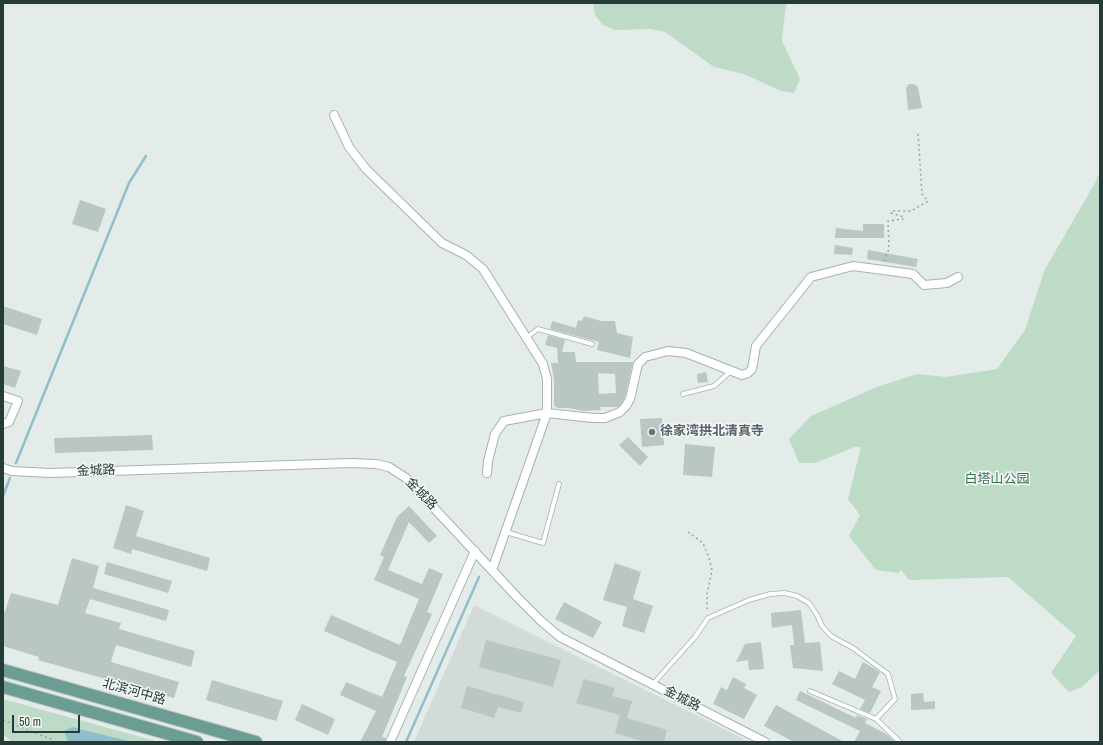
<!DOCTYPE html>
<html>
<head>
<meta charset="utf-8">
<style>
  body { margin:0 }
  #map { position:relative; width:1103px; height:745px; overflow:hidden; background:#e3ece8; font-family:"Archivo Narrow",sans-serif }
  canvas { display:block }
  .frame { position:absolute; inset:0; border:4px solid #253b37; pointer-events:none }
  .scale { position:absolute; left:12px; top:715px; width:68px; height:18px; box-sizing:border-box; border:2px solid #253b37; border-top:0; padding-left:5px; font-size:12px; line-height:14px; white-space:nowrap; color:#253b37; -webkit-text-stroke:3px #f4f8f6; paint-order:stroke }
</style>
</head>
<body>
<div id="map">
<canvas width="1103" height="745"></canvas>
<div class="frame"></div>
<div class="scale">50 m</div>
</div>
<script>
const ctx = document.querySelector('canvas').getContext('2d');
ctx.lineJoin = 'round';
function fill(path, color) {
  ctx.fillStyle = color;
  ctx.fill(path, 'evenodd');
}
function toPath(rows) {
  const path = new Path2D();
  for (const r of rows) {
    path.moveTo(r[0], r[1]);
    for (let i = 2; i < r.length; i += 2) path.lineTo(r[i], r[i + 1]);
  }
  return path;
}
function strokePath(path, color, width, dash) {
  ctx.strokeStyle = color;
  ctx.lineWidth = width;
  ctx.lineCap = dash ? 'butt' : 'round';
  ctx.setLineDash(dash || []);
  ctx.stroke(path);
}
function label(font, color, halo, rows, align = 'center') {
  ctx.font = font + ' "Archivo Narrow","Noto Sans SC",sans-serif';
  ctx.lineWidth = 3;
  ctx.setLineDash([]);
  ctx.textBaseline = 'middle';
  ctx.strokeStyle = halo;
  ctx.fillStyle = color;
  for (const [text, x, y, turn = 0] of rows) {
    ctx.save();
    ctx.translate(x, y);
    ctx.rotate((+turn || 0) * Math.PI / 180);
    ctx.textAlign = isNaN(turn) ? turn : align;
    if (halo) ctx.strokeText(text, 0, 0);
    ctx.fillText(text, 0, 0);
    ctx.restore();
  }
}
fill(toPath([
  [474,605,750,742,414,742]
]), '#d2dbd7');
fill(toPath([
  [593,3,787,3,785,12,782,41,800,79,794,93,781,91,744,74,714,67,665,32,650,29,615,30,603,25,595,15],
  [1100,171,1100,670,1082,687,1069,692,1051,673,1076,636,1008,577,909,580,901,570,898,573,876,570,849,536,860,515,848,499,861,447,855,447,815,463,799,463,789,439,811,416,877,387,917,374,946,377,997,369,1025,330,1045,269,1095,183],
  [3,699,159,742,13,742,3,735]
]), '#bedbc8');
fill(toPath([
  [72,727,133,742,68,742,64,731]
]), '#91becb');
strokePath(toPath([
  [16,463,129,183,146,156],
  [3,496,10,478],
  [406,742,479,577]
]), '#91becb', 2.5);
fill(toPath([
  [909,84,914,84,918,87,922,108,908,110,906,88],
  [80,200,106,209,98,232,72,224],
  [863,224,884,224,884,238,835,238,836,228,863,231],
  [835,245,853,248,852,255,834,254],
  [868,250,918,259,916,267,867,259],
  [3,306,42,319,37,335,3,324],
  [584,316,601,321,615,321,617,333,633,337,630,358,597,350,599,342,550,329,552,321,576,328,578,320,582,321],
  [548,335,565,340,562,352,575,352,576,362,633,362,625,397,622,403,618,407,600,407,601,410,584,411,568,408,558,408,554,406,554,380,551,363,558,363,557,348,545,345],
  [598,373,615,374,616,393,599,394],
  [3,366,21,371,15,388,3,384],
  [706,372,708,382,698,383,697,374],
  [662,418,664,445,642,447,640,419],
  [152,435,153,450,55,453,54,438],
  [628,437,648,457,640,466,619,445],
  [685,444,715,447,712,477,683,475],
  [126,505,144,511,136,536,210,558,207,571,132,549,131,554,113,548],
  [409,506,437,536,429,543,409,522,388,570,422,584,429,568,443,574,427,612,432,614,404,676,407,677,382,737,386,738,385,742,360,742,376,711,340,695,346,682,382,697,397,662,324,631,331,615,400,645,419,599,374,580,384,557,380,555,397,517],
  [72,558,99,566,93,588,169,610,166,621,90,599,85,613,121,623,119,629,195,651,191,667,116,645,111,662,179,682,174,698,38,660,39,657,3,646,3,611,5,612,11,593,58,605],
  [107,562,172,581,168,593,104,574],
  [615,563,641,572,633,599,653,606,644,633,622,626,627,607,603,600],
  [564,602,602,622,593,638,555,619],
  [801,610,805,643,820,642,823,671,793,668,790,645,794,645,792,625,772,628,771,613],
  [486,640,561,660,553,687,479,667],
  [761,642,764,669,749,670,748,660,736,662,745,644],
  [863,662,880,672,872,687,881,691,870,713,860,709,865,700,832,684,839,671,855,679],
  [733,677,746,684,744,688,757,695,744,719,713,704,721,687,727,690],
  [584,679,615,688,612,696,632,701,627,718,667,730,664,742,645,742,615,733,620,715,576,703],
  [212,680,283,701,276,721,206,700],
  [467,686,524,702,521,713,498,707,494,718,461,708],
  [800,691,856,718,857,715,867,719,865,723,888,735,895,742,854,742,860,731,796,700],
  [923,693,924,702,935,701,935,709,911,710,911,694],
  [302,704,335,719,328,735,295,720],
  [776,705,844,742,794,742,764,726]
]), '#b9c6c2');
const service = toPath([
  [527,337,538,329,592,344],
  [683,394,714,386,731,371],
  [506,532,543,543,559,484],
  [653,684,695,637,708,618,749,600,770,594,785,593,797,596,809,603,817,615,822,626,831,636,853,648,888,674,895,699,876,719],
  [810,691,876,719,900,742]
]);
const minor = toPath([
  [334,115,349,147,366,169,442,243,466,255,483,269,543,364,547,379,547,413,492,570],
  [3,396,18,401,9,422,3,424],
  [3,468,12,471,50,473,351,463,376,464,389,467,406,478,517,597,541,621,560,637,765,742],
  [487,473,488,461,495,434,504,421,547,413,593,418,605,418,620,412,626,406,630,399,638,364,645,357,668,351,686,353,742,375,748,373,752,369,756,346,811,277,853,266,913,274,924,285,947,283,958,277],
  [390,742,475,551]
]);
const primary = toPath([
  [3,670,256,742],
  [3,687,197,742]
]);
strokePath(service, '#a6b3af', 5.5);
strokePath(minor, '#a6b3af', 10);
strokePath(primary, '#c2c8c7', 14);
strokePath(toPath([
  [884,261,889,249,888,221,903,219,904,217,891,213,893,211,911,211,928,201,922,194,918,133],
  [688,532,703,543,709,558,712,570,707,594,707,611],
  [3,720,51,739,50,742]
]), '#87aca3', 1.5, [2, 3]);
strokePath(service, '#fff', 4);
strokePath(minor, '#fff', 8);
strokePath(primary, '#6c9d93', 12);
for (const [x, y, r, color] of [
  [652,432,4,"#6b7280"]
]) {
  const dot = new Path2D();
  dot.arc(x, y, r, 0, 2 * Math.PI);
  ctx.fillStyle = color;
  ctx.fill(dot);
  strokePath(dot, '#f4f8f6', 1.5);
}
label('bold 13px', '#5b616d', '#f4f8f6', [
  ["徐家湾拱北清真寺",660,432]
], 'left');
label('13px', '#253b37', '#f4f8f6', [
  ["金城路",96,471,-2],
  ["金城路",421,494,46],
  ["北滨河中路",134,692,16],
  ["金城路",682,699,27]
]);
label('13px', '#336e4e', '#f4f8f6', [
  ["白塔山公园",997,480]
]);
</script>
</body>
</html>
